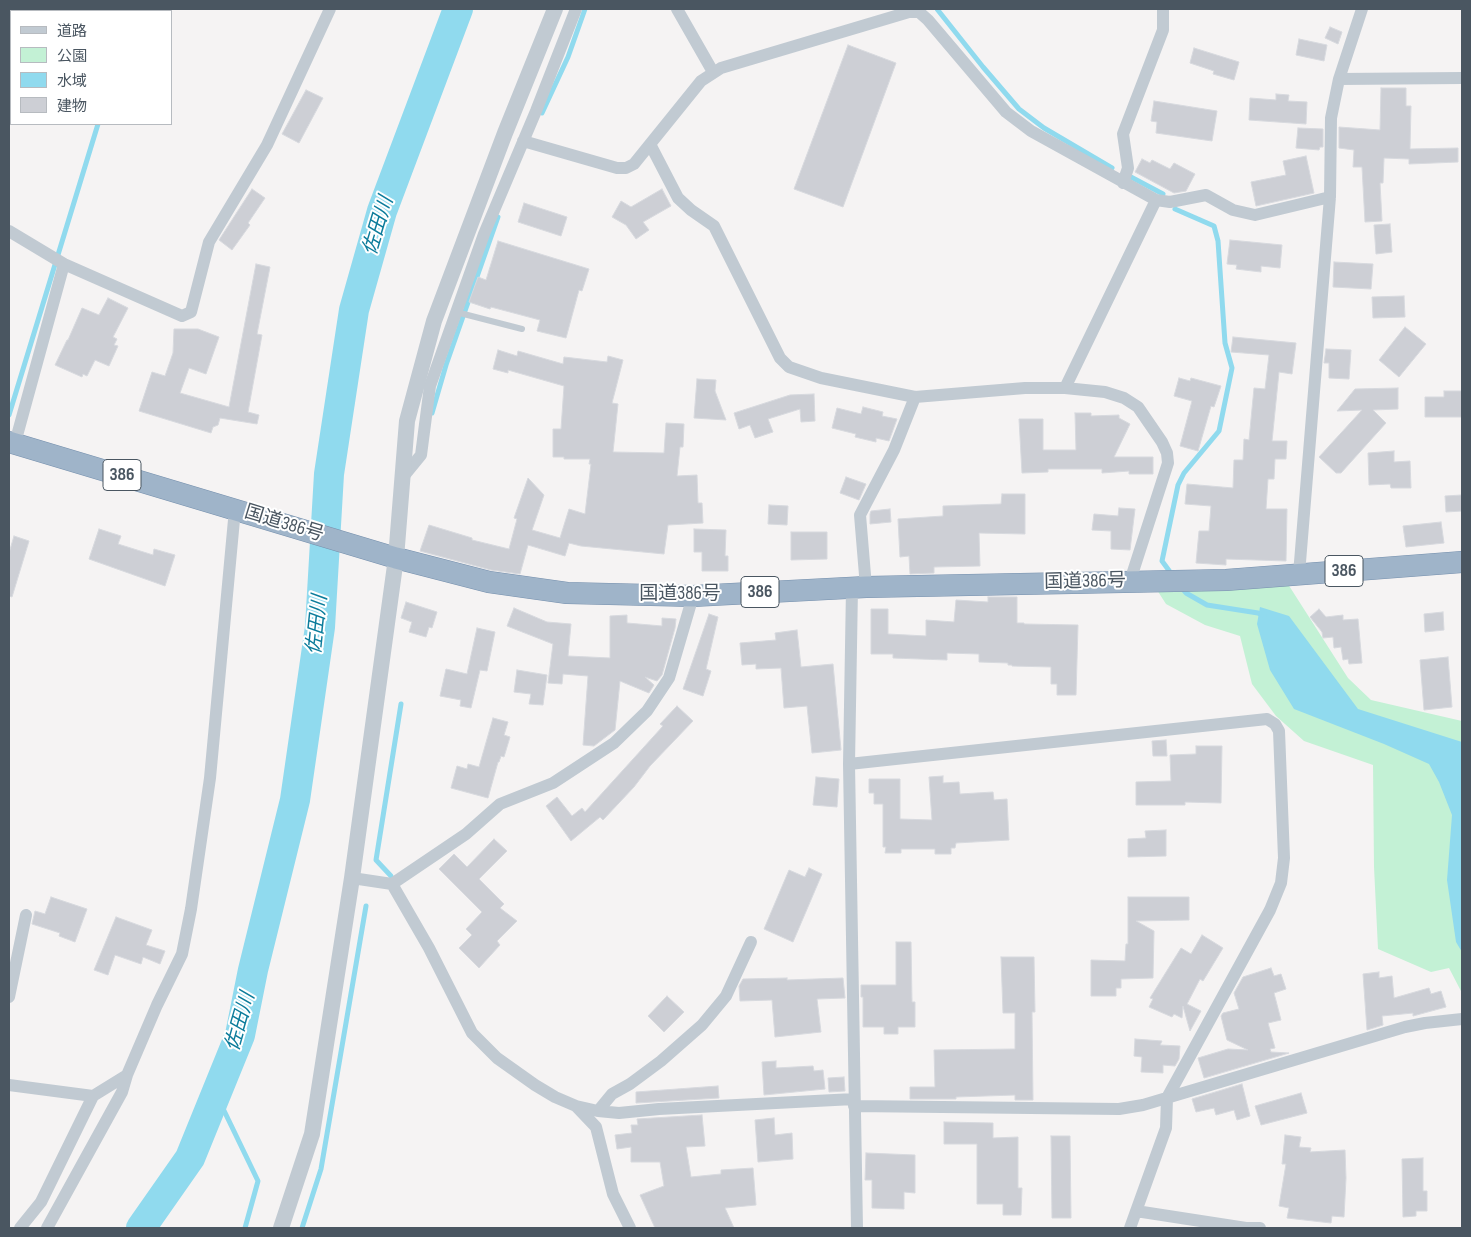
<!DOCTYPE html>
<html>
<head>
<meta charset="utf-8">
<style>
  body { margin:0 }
  #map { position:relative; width:1471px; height:1237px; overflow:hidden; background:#f5f3f3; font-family:"Sofia Sans Condensed","Noto Sans JP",sans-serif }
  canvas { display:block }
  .frame { position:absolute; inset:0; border:10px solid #4a5661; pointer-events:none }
  .legend { position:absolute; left:10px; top:10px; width:162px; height:115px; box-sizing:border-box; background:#fff; border:1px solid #b7bbc0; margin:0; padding:6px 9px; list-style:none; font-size:15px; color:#4a5661 }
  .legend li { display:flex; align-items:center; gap:10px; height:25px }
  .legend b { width:25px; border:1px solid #b7bbc0 }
</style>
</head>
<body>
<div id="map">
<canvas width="1471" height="1237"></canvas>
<div class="frame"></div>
<ul class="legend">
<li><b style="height:6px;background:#c1cad2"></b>道路</li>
<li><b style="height:14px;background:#c3f1d5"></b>公園</li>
<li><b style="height:14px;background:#90daee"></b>水域</li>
<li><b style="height:14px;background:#cdcfd5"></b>建物</li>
</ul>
</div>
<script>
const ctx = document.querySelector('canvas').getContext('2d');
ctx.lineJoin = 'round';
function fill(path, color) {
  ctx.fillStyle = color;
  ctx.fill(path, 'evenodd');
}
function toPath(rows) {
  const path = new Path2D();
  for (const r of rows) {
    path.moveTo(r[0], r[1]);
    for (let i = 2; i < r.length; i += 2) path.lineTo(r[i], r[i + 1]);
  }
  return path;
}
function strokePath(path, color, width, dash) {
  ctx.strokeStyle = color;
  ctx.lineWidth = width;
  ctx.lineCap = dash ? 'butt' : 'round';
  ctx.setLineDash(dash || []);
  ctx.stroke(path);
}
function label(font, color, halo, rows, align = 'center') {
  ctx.font = font + ' "Sofia Sans Condensed","Noto Sans JP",sans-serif';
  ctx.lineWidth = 4;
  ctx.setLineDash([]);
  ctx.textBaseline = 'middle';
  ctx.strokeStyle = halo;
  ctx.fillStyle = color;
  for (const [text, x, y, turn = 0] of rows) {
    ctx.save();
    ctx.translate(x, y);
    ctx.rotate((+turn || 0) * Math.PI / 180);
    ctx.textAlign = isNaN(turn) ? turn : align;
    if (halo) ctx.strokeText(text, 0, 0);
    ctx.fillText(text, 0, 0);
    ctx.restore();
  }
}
fill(toPath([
  [1286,581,1348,678,1371,700,1462,721,1462,993,1449,968,1431,972,1378,949,1374,867,1373,765,1304,741,1276,716,1252,684,1240,636,1205,625,1166,604,1157,590]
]), '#c3f1d5');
fill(toPath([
  [1260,607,1289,616,1358,709,1462,742,1462,952,1456,942,1447,880,1452,815,1439,782,1429,764,1384,744,1294,709,1270,670,1257,624]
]), '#90daee');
strokePath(toPath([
  [937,9,983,67,1019,109,1044,128,1112,168],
  [133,11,134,9],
  [542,113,568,57,585,9],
  [1129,176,1163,194],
  [432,413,446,365,498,217],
  [9,415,98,124],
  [1173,576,1162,561,1178,485,1184,473,1219,431,1232,368,1225,343,1218,241,1214,226,1175,209],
  [1181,587,1186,593,1207,605,1258,613,1264,616],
  [391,876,376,860,401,704],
  [216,1094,258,1181,245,1228],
  [302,1228,321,1169,366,906]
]), '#90daee', 5);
strokePath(toPath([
  [141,1228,190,1158,240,1035,253,970,295,800,320,627,329,474,354,310,382,211,458,9]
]), '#90daee', 30);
const building = toPath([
  [1330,27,1342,32,1338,44,1325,38,1330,27],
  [1299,39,1327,45,1324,61,1296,55,1299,39],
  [848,45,896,63,843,207,794,189,848,45],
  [1194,48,1239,62,1234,80,1213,74,1214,71,1190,63,1194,48],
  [1381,88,1406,88,1406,106,1411,106,1410,149,1458,148,1458,162,1409,164,1409,159,1384,158,1383,183,1380,183,1382,221,1365,222,1362,167,1353,167,1354,150,1339,148,1339,127,1380,130,1381,88],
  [306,90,323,98,299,143,282,134,306,90],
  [1276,94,1289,95,1288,101,1307,102,1306,124,1249,120,1250,98,1276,100,1276,94],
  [1154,101,1217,111,1212,141,1156,133,1157,122,1151,121,1154,101],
  [1298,128,1323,129,1323,147,1320,147,1319,150,1296,148,1298,128],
  [1306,156,1314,193,1256,206,1251,182,1286,175,1283,161,1306,156],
  [1142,159,1150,163,1152,160,1170,169,1174,163,1195,174,1186,191,1174,193,1135,172,1142,159],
  [252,189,265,198,248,223,250,225,232,250,219,240,252,189],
  [662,189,671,206,643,222,649,230,636,239,626,225,612,217,621,201,631,207,662,189],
  [524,203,567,217,561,236,518,222,524,203],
  [1390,224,1392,252,1376,254,1374,225,1390,224],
  [1230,240,1282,245,1280,268,1261,266,1261,272,1236,269,1237,265,1227,264,1230,240],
  [498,241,589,269,582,291,579,290,566,338,537,331,540,320,491,307,490,309,469,302,478,277,486,280,498,241],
  [1334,262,1373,264,1371,289,1333,287,1334,262],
  [256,264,270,267,257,334,262,335,248,412,259,415,257,424,220,418,218,425,213,427,211,433,139,411,152,372,165,376,173,353,174,329,198,329,219,337,206,374,189,368,180,393,229,407,256,264],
  [1404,296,1405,317,1373,318,1372,297,1404,296],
  [108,298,128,308,113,337,117,339,114,345,118,346,109,366,95,360,87,376,83,374,82,377,55,365,67,340,68,340,82,308,99,315,108,298],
  [1405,327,1426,344,1399,377,1379,360,1405,327],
  [1233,337,1296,343,1292,374,1279,372,1272,441,1287,441,1286,459,1275,459,1274,479,1268,479,1266,509,1287,509,1286,561,1226,559,1226,565,1196,563,1199,531,1209,531,1211,506,1185,504,1187,484,1233,488,1234,460,1243,460,1244,439,1249,440,1254,388,1265,389,1269,355,1231,352,1233,337],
  [1326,349,1351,350,1349,379,1329,378,1329,363,1324,363,1326,349],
  [498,350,517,356,518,351,563,364,564,357,607,362,608,356,623,360,612,403,618,404,613,452,664,453,666,423,684,424,683,447,680,447,677,476,697,475,698,503,702,503,703,523,668,525,664,554,581,546,569,543,565,556,528,545,520,574,491,570,420,551,429,525,472,538,472,540,509,549,517,519,514,518,528,478,544,495,532,530,560,538,569,509,585,514,591,464,589,464,590,459,564,459,564,457,553,457,553,429,561,429,564,386,508,370,508,373,493,369,498,350],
  [1179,378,1190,381,1191,378,1221,386,1214,407,1211,406,1198,451,1180,446,1192,401,1174,396,1179,378],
  [697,379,716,380,715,391,726,420,694,418,697,379],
  [1398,388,1398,409,1373,410,1386,423,1341,473,1336,473,1319,457,1362,410,1337,411,1355,389,1398,388],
  [1444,391,1462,391,1462,417,1425,417,1425,397,1444,397,1444,391],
  [814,394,815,421,801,422,800,409,768,419,773,432,755,438,750,425,739,429,734,413,790,395,814,394],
  [863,407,883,412,882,416,897,419,889,441,876,438,876,442,855,437,856,434,832,428,837,408,861,414,863,407],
  [1075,413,1091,413,1091,416,1119,415,1119,418,1130,424,1114,457,1153,457,1153,474,1129,474,1129,471,1102,473,1102,469,1048,469,1048,472,1022,473,1019,419,1043,419,1043,450,1076,450,1075,413],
  [1394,451,1394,462,1410,461,1411,488,1391,488,1390,484,1369,485,1368,453,1394,451],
  [846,477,866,484,859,500,840,493,846,477],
  [1002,494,1025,494,1025,534,979,533,980,566,934,567,934,573,910,574,909,556,900,557,898,519,943,516,943,506,1001,504,1002,494],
  [1462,495,1462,511,1446,512,1445,496,1462,495],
  [769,505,788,506,787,525,768,524,769,505],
  [1119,508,1135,509,1130,550,1111,549,1111,531,1092,530,1094,514,1118,516,1119,508],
  [890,509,891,522,870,524,870,514,871,511,890,509],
  [1441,522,1444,543,1406,547,1403,526,1441,522],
  [99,529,121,536,118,544,153,555,154,549,175,555,165,586,89,559,99,529],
  [694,529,726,530,725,556,728,556,728,571,702,571,702,552,694,552,694,529],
  [791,532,827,532,827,559,791,560,791,532],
  [14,536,29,541,12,597,9,596,9,553,14,536],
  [988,597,1017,597,1017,623,1024,623,1024,624,1078,625,1076,695,1057,695,1057,684,1051,684,1051,667,1012,666,1012,665,1008,665,1008,663,979,662,979,654,947,653,947,660,893,658,893,654,871,654,871,609,888,609,888,634,926,636,926,620,954,622,956,600,988,602,988,597],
  [406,602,437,612,432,628,429,627,426,637,409,632,412,622,401,618,406,602],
  [514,608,547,622,571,624,568,656,610,658,610,616,627,615,627,623,662,626,662,618,676,619,675,628,662,675,657,681,645,677,654,685,649,693,620,681,615,730,594,746,583,745,588,676,563,674,562,684,548,683,553,644,507,626,514,608],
  [1319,609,1326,617,1343,615,1343,620,1358,619,1362,663,1349,664,1348,659,1343,660,1341,647,1334,648,1333,637,1323,638,1322,632,1310,617,1319,609],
  [1443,612,1444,630,1425,632,1424,614,1443,612],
  [709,614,718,617,706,669,711,671,703,696,683,689,709,614],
  [477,628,495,632,487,671,480,670,471,708,460,706,461,700,440,696,446,669,467,674,477,628],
  [797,630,801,667,833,664,841,750,812,753,807,706,784,708,781,668,756,669,756,664,742,665,740,643,776,640,775,633,797,630],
  [1448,657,1452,707,1424,710,1420,660,1448,657],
  [517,670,547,675,543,705,529,704,531,694,514,692,517,670],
  [677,706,693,721,650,766,634,787,603,820,600,817,571,841,546,806,557,797,572,816,582,808,585,812,663,726,660,724,677,706],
  [493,718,508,722,504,735,510,737,504,757,501,756,499,762,498,762,488,798,451,788,457,766,467,769,468,764,479,767,493,718],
  [1166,740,1167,756,1153,756,1152,741,1166,740],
  [1196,746,1222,746,1221,803,1185,802,1185,805,1136,805,1136,782,1171,781,1170,755,1196,754,1196,746],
  [943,776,943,783,959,782,960,794,993,792,994,800,1007,799,1009,840,956,843,955,848,951,848,951,854,935,854,935,849,901,849,901,853,885,853,886,847,883,847,883,804,874,804,874,793,869,793,869,779,900,779,900,819,932,820,929,777,943,776],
  [816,777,839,779,837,807,813,805,816,777],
  [1166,830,1166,856,1128,857,1128,839,1146,838,1145,831,1166,830],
  [494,839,507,851,479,879,504,904,500,908,517,921,497,941,500,945,479,968,459,948,472,935,466,929,482,912,439,869,454,854,467,867,494,839],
  [809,868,822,874,793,942,764,929,789,870,805,877,809,868],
  [51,897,87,909,75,942,59,936,60,933,32,924,35,911,45,914,51,897],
  [1128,897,1189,897,1189,920,1136,921,1154,931,1153,978,1121,979,1121,988,1116,988,1116,996,1091,996,1091,960,1125,961,1126,944,1128,944,1128,897],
  [116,917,152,930,146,945,165,951,160,964,143,957,141,964,115,955,108,975,94,970,116,917],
  [1202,935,1223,948,1203,981,1200,979,1187,1004,1201,1011,1190,1031,1183,1006,1182,1018,1174,1014,1172,1017,1149,1007,1153,999,1150,998,1181,948,1191,954,1202,935],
  [896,942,911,942,912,1002,915,1002,915,1027,898,1027,898,1034,884,1034,884,1027,863,1027,863,997,861,997,861,985,896,985,896,942],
  [1001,957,1034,957,1035,1012,1032,1012,1033,1100,1015,1100,1015,1095,956,1097,956,1099,910,1099,910,1087,935,1087,934,1050,1015,1049,1015,1013,1003,1013,1001,957],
  [1271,968,1274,976,1281,974,1286,989,1274,993,1281,1020,1268,1023,1275,1048,1270,1049,1271,1052,1289,1053,1204,1078,1198,1058,1228,1049,1248,1050,1227,1040,1221,1016,1223,1013,1239,1009,1234,993,1243,977,1271,968],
  [1379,972,1379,978,1392,976,1394,998,1429,988,1431,994,1441,991,1446,1007,1413,1016,1413,1013,1382,1016,1383,1025,1367,1030,1363,974,1379,972],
  [787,978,787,980,843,978,845,998,817,999,821,1032,775,1037,772,1000,740,1001,739,986,743,979,787,978],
  [667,996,684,1012,664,1032,648,1016,667,996],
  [1135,1039,1162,1041,1160,1045,1180,1046,1179,1059,1175,1066,1163,1065,1163,1073,1141,1072,1142,1057,1134,1056,1135,1039],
  [776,1061,776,1068,813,1066,814,1071,823,1070,825,1089,764,1095,762,1062,776,1061],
  [844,1077,845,1091,829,1092,828,1078,844,1077],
  [1242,1084,1250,1116,1237,1120,1234,1110,1216,1115,1214,1108,1196,1112,1192,1099,1242,1084],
  [718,1086,719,1098,636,1103,636,1092,718,1086],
  [1301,1093,1307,1113,1261,1125,1255,1106,1301,1093],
  [702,1115,705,1146,686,1147,691,1177,721,1174,721,1170,753,1168,756,1205,725,1208,734,1228,655,1228,640,1195,664,1186,660,1162,631,1162,631,1147,617,1149,615,1135,632,1133,631,1125,638,1125,637,1119,702,1115],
  [774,1118,775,1135,792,1133,793,1159,758,1162,755,1120,774,1118],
  [944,1122,993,1123,993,1138,1018,1137,1018,1188,1022,1188,1021,1215,1003,1215,1003,1204,977,1204,977,1144,944,1144,944,1122],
  [1285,1135,1301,1137,1299,1147,1311,1148,1310,1152,1345,1150,1346,1178,1344,1217,1332,1216,1331,1223,1287,1218,1289,1208,1279,1206,1286,1164,1282,1164,1285,1135],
  [1051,1136,1070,1136,1071,1218,1052,1218,1051,1136],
  [866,1153,915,1155,915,1193,904,1192,904,1209,872,1208,872,1180,865,1180,866,1153],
  [1423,1158,1423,1191,1427,1191,1427,1211,1416,1211,1416,1216,1403,1217,1402,1159,1423,1158]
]);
fill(building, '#cdcfd5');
strokePath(building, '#d7d9de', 1);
const trunk = toPath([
  [9,442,396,558,489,582,567,593,693,596,866,587,1226,580,1462,562]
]);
strokePath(trunk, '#7690ad', 22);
strokePath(toPath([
  [456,312,522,329]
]), '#c1cad2', 6);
strokePath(toPath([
  [677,9,713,72],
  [1339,79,1462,78],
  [523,141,617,168,626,168,634,164,701,81,721,68,909,12,919,12,928,20,1006,112,1031,131,1156,200,1170,202,1206,195,1233,210,1255,215,1330,197],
  [650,144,678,198,691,210,714,226,780,358,789,367,821,378,915,397,1025,388,1065,388,1105,392,1124,398,1138,407,1162,442,1167,453,1168,463,1130,581],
  [1123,183,1128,168,1123,134,1163,30,1163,9],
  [9,231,64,264,182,316,191,312,209,242,267,145,330,9],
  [1065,388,1156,200],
  [15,443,64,264],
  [403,477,421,455,430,386,484,234,536,111,576,9],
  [1299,574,1330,197,1331,118,1339,79,1362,9],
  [866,587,860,515,894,450,915,397],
  [852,588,849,764,857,1228],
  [849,764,1267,719,1275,724,1279,731,1284,858,1281,883,1270,910,1167,1098,1166,1128,1130,1228],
  [352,878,392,884,466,834,500,804,553,783,614,743,647,711,669,678,693,596],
  [392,884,429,948,472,1033,497,1058,535,1085,555,1097,576,1106,598,1111,619,1113,659,1109,854,1099],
  [9,997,26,915],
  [9,1085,93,1096,127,1075,157,1005,182,954,191,909,210,778,235,509],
  [576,1106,596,1127,613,1194,630,1228],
  [854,1106,1119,1109,1143,1105,1405,1027,1425,1023,1462,1019],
  [598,1111,612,1094,630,1084,661,1061,702,1025,726,996,751,942],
  [1136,1211,1246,1228,1260,1228],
  [20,1228,41,1202,93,1096],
  [47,1228,122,1092,127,1075]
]), '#c1cad2', 12);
strokePath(toPath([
  [281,1228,312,1134,352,878,396,558,407,421,434,321,505,133,555,9]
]), '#c1cad2', 16);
strokePath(trunk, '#9fb4c9', 21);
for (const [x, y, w] of [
  [122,475,38],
  [1344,571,38],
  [760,592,38]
]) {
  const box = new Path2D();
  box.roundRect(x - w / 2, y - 15.5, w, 31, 4);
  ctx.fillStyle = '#fff';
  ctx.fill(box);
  strokePath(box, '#4a5661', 1);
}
label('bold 18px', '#4a5661', null, [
  ["386",122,475],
  ["386",1344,571],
  ["386",760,592]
]);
label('19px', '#4a5661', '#fff', [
  ["国道386号",284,524,17],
  ["国道386号",1085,582,-1],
  ["国道386号",680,594]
]);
label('italic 20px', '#0c7c9b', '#fff', [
  ["佐田川",379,226,-73],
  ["佐田川",318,625,-84],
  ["佐田川",241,1022,-74]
]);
</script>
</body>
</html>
